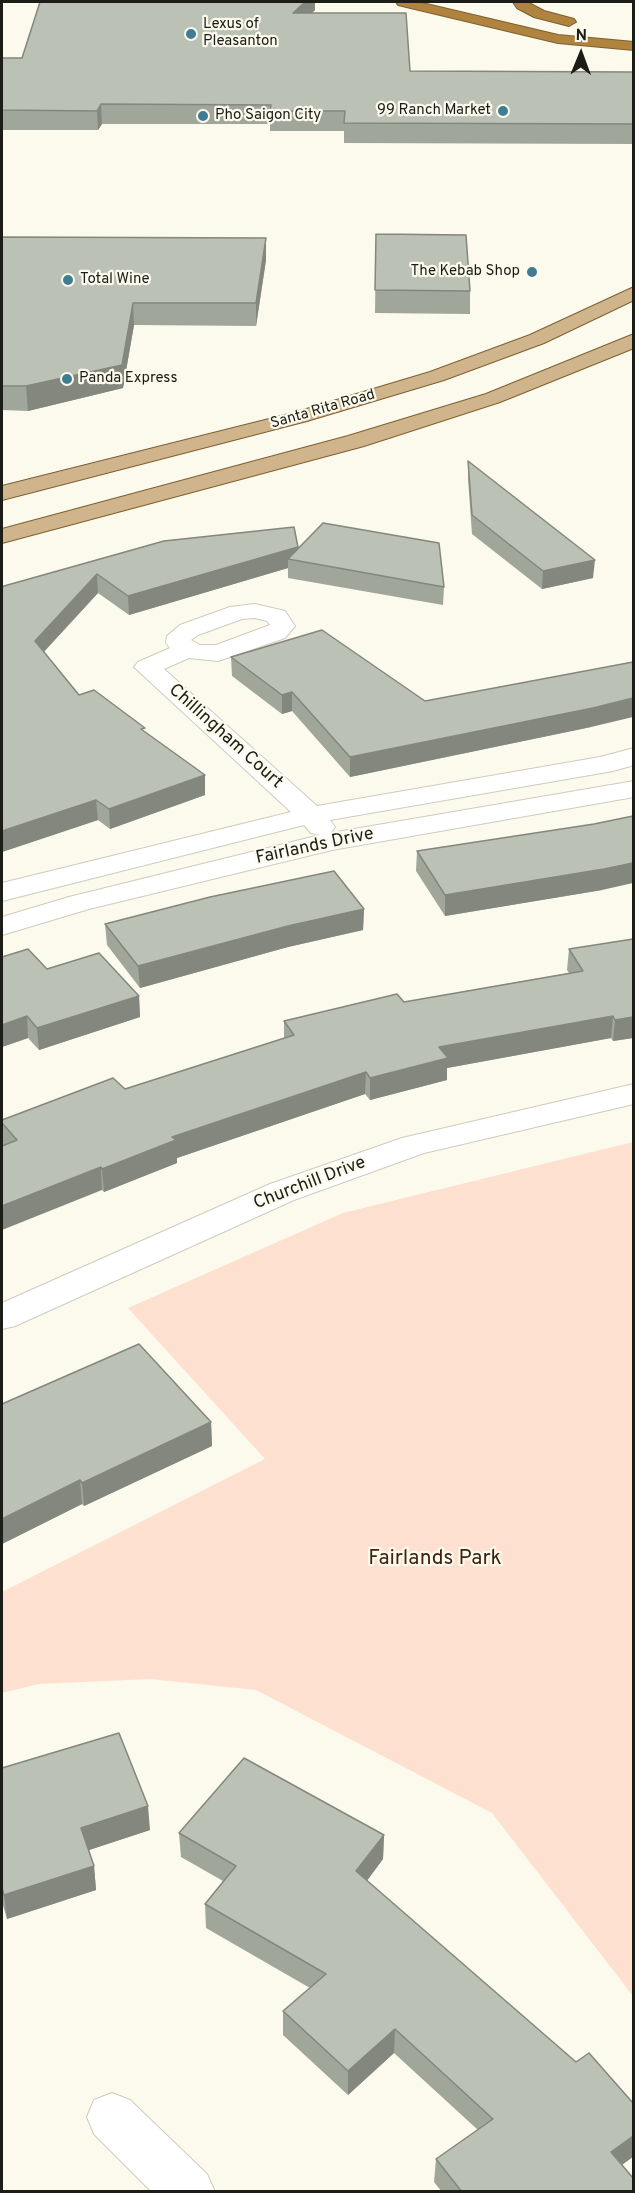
<!DOCTYPE html>
<html>
<head>
<meta charset="utf-8">
<style>
  body { margin:0 }
  #map { position:relative; width:635px; height:2193px; overflow:hidden; background:#fbfaec; font-family:Overpass,sans-serif }
  canvas { display:block }
  .frame { position:absolute; inset:0; border:3px solid #1d1d18; pointer-events:none }
  .north { position:absolute; left:551px; top:24px; width:60px; height:60px; -webkit-text-stroke:4px #fbfaec; paint-order:stroke; rotate:1deg; font-size:16px; font-weight:700; line-height:24px; text-align:center; color:#1d1d18 }
  .north::after { content:''; display:block; margin:auto; width:21px; height:27px; background:#1d1d18; clip-path:polygon(50% 0,100% 100%,50% 72%,0 100%) }
</style>
</head>
<body>
<div id="map">
<canvas width="635" height="2193"></canvas>
<div class="frame"></div>
<div class="north">N</div>
</div>
<script>
const ctx = document.querySelector('canvas').getContext('2d');
ctx.lineJoin = 'round';
function fill(path, color) {
  ctx.fillStyle = color;
  ctx.fill(path, 'evenodd');
}
function toPath(rows) {
  const path = new Path2D();
  for (const r of rows) {
    path.moveTo(r[0], r[1]);
    for (let i = 2; i < r.length; i += 2) path.lineTo(r[i], r[i + 1]);
  }
  return path;
}
function strokePath(path, color, width, dash) {
  ctx.strokeStyle = color;
  ctx.lineWidth = width;
  ctx.lineCap = dash ? 'butt' : 'round';
  ctx.setLineDash(dash || []);
  ctx.stroke(path);
}
function label(font, color, halo, rows, align = 'center') {
  ctx.font = font + ' Overpass,sans-serif';
  ctx.lineWidth = 4.5;
  ctx.setLineDash([]);
  ctx.textBaseline = 'middle';
  ctx.strokeStyle = halo;
  ctx.fillStyle = color;
  for (const [text, x, y, turn = 0] of rows) {
    ctx.save();
    ctx.translate(x, y);
    ctx.rotate((+turn || 0) * Math.PI / 180);
    ctx.textAlign = isNaN(turn) ? turn : align;
    if (halo) ctx.strokeText(text, 0, 0);
    ctx.fillText(text, 0, 0);
    ctx.restore();
  }
}
fill(toPath([
  [633,1142,634,1142,633,1996,492,1813,256,1690,150,1679,39,1684,2,1693,2,1592,265,1459,128,1308,343,1213]
]), '#fde0cf');
const street = toPath([
  [255,604,285,611,295,626,285,638,227,658,218,661,189,658,164,669,317,806,600,757,634,748,634,765,613,771,330,820,335,827,331,833,634,781,634,797,332,850,89,909,2,935,2,917,69,897,320,835,311,833,304,825,2,901,2,883,291,812,134,667,138,662,170,648,166,643,167,636,180,625,230,607,255,604],
  [255,618,267,621,270,625,216,645,200,645,191,640,198,635,242,619,255,618],
  [634,1084,634,1104,424,1153,294,1200,15,1326,2,1329,2,1303,270,1184,402,1138,634,1084],
  [112,2093,130,2100,207,2174,215,2192,152,2192,94,2134,87,2117,94,2100,112,2093]
]);
const primary = toPath([
  [634,287,634,300,544,343,444,380,307,421,2,500,2,486,293,413,430,372,530,335,634,287],
  [634,334,634,348,500,402,364,446,2,543,2,529,348,436,486,394,634,334]
]);
const highway = toPath([
  [396,2,418,2,558,35,634,42,634,50,558,43,398,5,396,2],
  [513,2,527,2,544,11,574,19,576,22,569,26,534,17,517,8,513,2]
]);
strokePath(street, '#ceccbf', 2);
strokePath(primary, '#7d6031', 2);
strokePath(highway, '#7d6031', 2);
fill(street, '#fff');
fill(primary, '#d0b58c');
fill(highway, '#b0843f');
fill(toPath([
  [40,2,315,2,315,10,312,13,410,71,633,72,633,144,344,143,344,131,270,131,270,124,102,124,98,130,2,130,2,58,22,58],
  [376,234,470,291,470,314,375,313],
  [2,237,266,260,256,326,134,325,123,388,28,411,2,410],
  [468,461,593,578,542,589,472,534,468,479],
  [298,548,444,587,443,605,288,578,288,568,129,615,98,593,44,652,79,695,145,732,205,795,110,829,98,820,2,852,2,588,4,586],
  [231,657,425,701,591,727,350,777,292,711,282,714,232,676],
  [417,851,602,890,445,916,416,871],
  [364,909,363,930,288,947,140,988,107,945,105,924],
  [633,939,633,1038,613,1041,611,1038,447,1068,447,1080,370,1100,365,1094,177,1158,177,1163,104,1192,102,1190,3,1145,2,1143,2,1120,125,1089,284,1038,284,1021,404,1002,569,973,567,970,569,949],
  [47,969,139,996,140,1017,39,1050,28,1038,2,1047],
  [2,1404,211,1422,212,1446,84,1506,82,1504,2,1544],
  [2,1768,150,1830,89,1850,94,1866,96,1890,7,1919,2,1902],
  [179,1833,384,1835,383,1859,367,1881,622,2165,633,2192,442,2192,434,2182,436,2159,478,2130,394,2053,348,2095,283,2035,283,2011,310,1988,206,1928,205,1904,223,1881,181,1857]
]), '#a1a69b');
fill(toPath([
  [305,2,315,2,315,10,293,31,293,13],
  [101,104,102,124,98,130,97,111],
  [266,238,266,260,256,326,256,303],
  [133,303,134,325,123,388,28,411,26,386],
  [298,547,298,561,288,559,288,568,129,615,128,596],
  [595,560,593,578,542,589,543,571],
  [97,574,98,593,36,660,35,641],
  [292,692,292,711,282,714,282,695],
  [633,698,633,717,591,727,350,777,350,757],
  [205,775,205,795,110,829,109,809],
  [96,800,98,820,2,852,2,831],
  [633,863,633,883,602,890,445,916,445,895],
  [364,909,363,930,288,947,140,988,138,966,288,926],
  [139,996,140,1017,39,1050,37,1028],
  [27,1016,28,1038,2,1047,2,1025],
  [613,1016,611,1038,447,1068,447,1080,370,1100,370,1078,439,1047],
  [633,1017,633,1038,613,1041,615,1020],
  [366,1072,365,1094,177,1158,177,1163,104,1192,102,1169,172,1137],
  [101,1167,102,1190,2,1230,2,1206],
  [211,1422,212,1446,84,1506,82,1483],
  [80,1480,82,1504,2,1544,2,1519],
  [148,1806,150,1830,83,1852,81,1828],
  [384,1835,383,1859,356,1895,356,1871],
  [94,1866,96,1890,7,1919,4,1895],
  [395,2029,394,2053,348,2095,348,2071],
  [633,2136,633,2157,608,2175,611,2152]
]), '#83877e');
const building = toPath([
  [40,2,305,2,293,13,406,13,410,71,633,72,633,124,344,123,345,111,270,111,271,105,101,104,97,111,2,110,2,58,22,58,40,2],
  [376,234,466,235,470,291,375,290,376,234],
  [2,237,266,238,256,303,133,303,122,365,26,386,2,386,2,237],
  [468,461,595,560,543,571,472,515,468,461],
  [323,523,439,543,444,587,288,559,323,523],
  [294,527,298,547,128,596,97,574,35,641,79,695,94,690,145,728,141,729,205,775,109,809,96,800,2,831,2,588,4,586,164,541,294,527],
  [322,630,425,701,633,662,633,698,593,708,350,757,292,692,282,695,231,657,322,630],
  [633,816,633,863,604,869,445,895,417,851,594,824,633,816],
  [334,871,364,909,288,926,138,966,105,924,210,897,334,871],
  [633,939,633,1017,615,1020,613,1016,439,1047,448,1058,370,1078,366,1072,172,1137,176,1140,102,1169,101,1167,2,1206,2,1146,17,1140,2,1123,2,1120,113,1078,125,1089,294,1035,284,1021,397,994,404,1002,583,971,569,949,633,939],
  [28,949,47,969,99,953,139,996,37,1028,27,1016,2,1025,2,957,28,949],
  [139,1344,211,1422,82,1483,80,1480,2,1519,2,1404,139,1344],
  [119,1733,148,1806,81,1828,94,1866,4,1895,2,1888,2,1768,119,1733],
  [244,1758,384,1835,356,1871,576,2062,589,2053,633,2103,633,2136,611,2152,633,2178,633,2192,462,2192,436,2159,493,2119,395,2029,348,2071,283,2011,326,1974,205,1904,236,1866,179,1833,244,1758]
]);
fill(building, '#bbc1b4');
strokePath(building, '#83877e', 1.5);
for (const [x, y, r, color] of [
  [191,34,6,"#407c93"],
  [503,111,6,"#407c93"],
  [203,116,6,"#407c93"],
  [532,272,6,"#407c93"],
  [68,280,6,"#407c93"],
  [67,379,6,"#407c93"]
]) {
  const dot = new Path2D();
  dot.arc(x, y, r, 0, 2 * Math.PI);
  ctx.fillStyle = color;
  ctx.fill(dot);
  strokePath(dot, '#fbfaec', 2);
}
label('15px', '#1d1d18', '#fbfaec', [
  ["Lexus of",203,25],
  ["Pleasanton",203,42],
  ["99 Ranch Market",491,111,"right"],
  ["Pho Saigon City",215,116],
  ["The Kebab Shop",520,272,"right"],
  ["Total Wine",80,280],
  ["Panda Express",79,379]
], 'left');
label('15px', '#1d1d18', '#fbfaec', [
  ["Santa Rita Road",323,410,-16]
]);
label('18px', '#1d1d18', '#fbfaec', [
  ["Chillingham Court",225,737,42],
  ["Fairlands Drive",315,847,-12],
  ["Churchill Drive",310,1184,-21]
]);
label('21px', '#40220f', '#fbfaec', [
  ["Fairlands Park",435,1560]
]);
</script>
</body>
</html>
